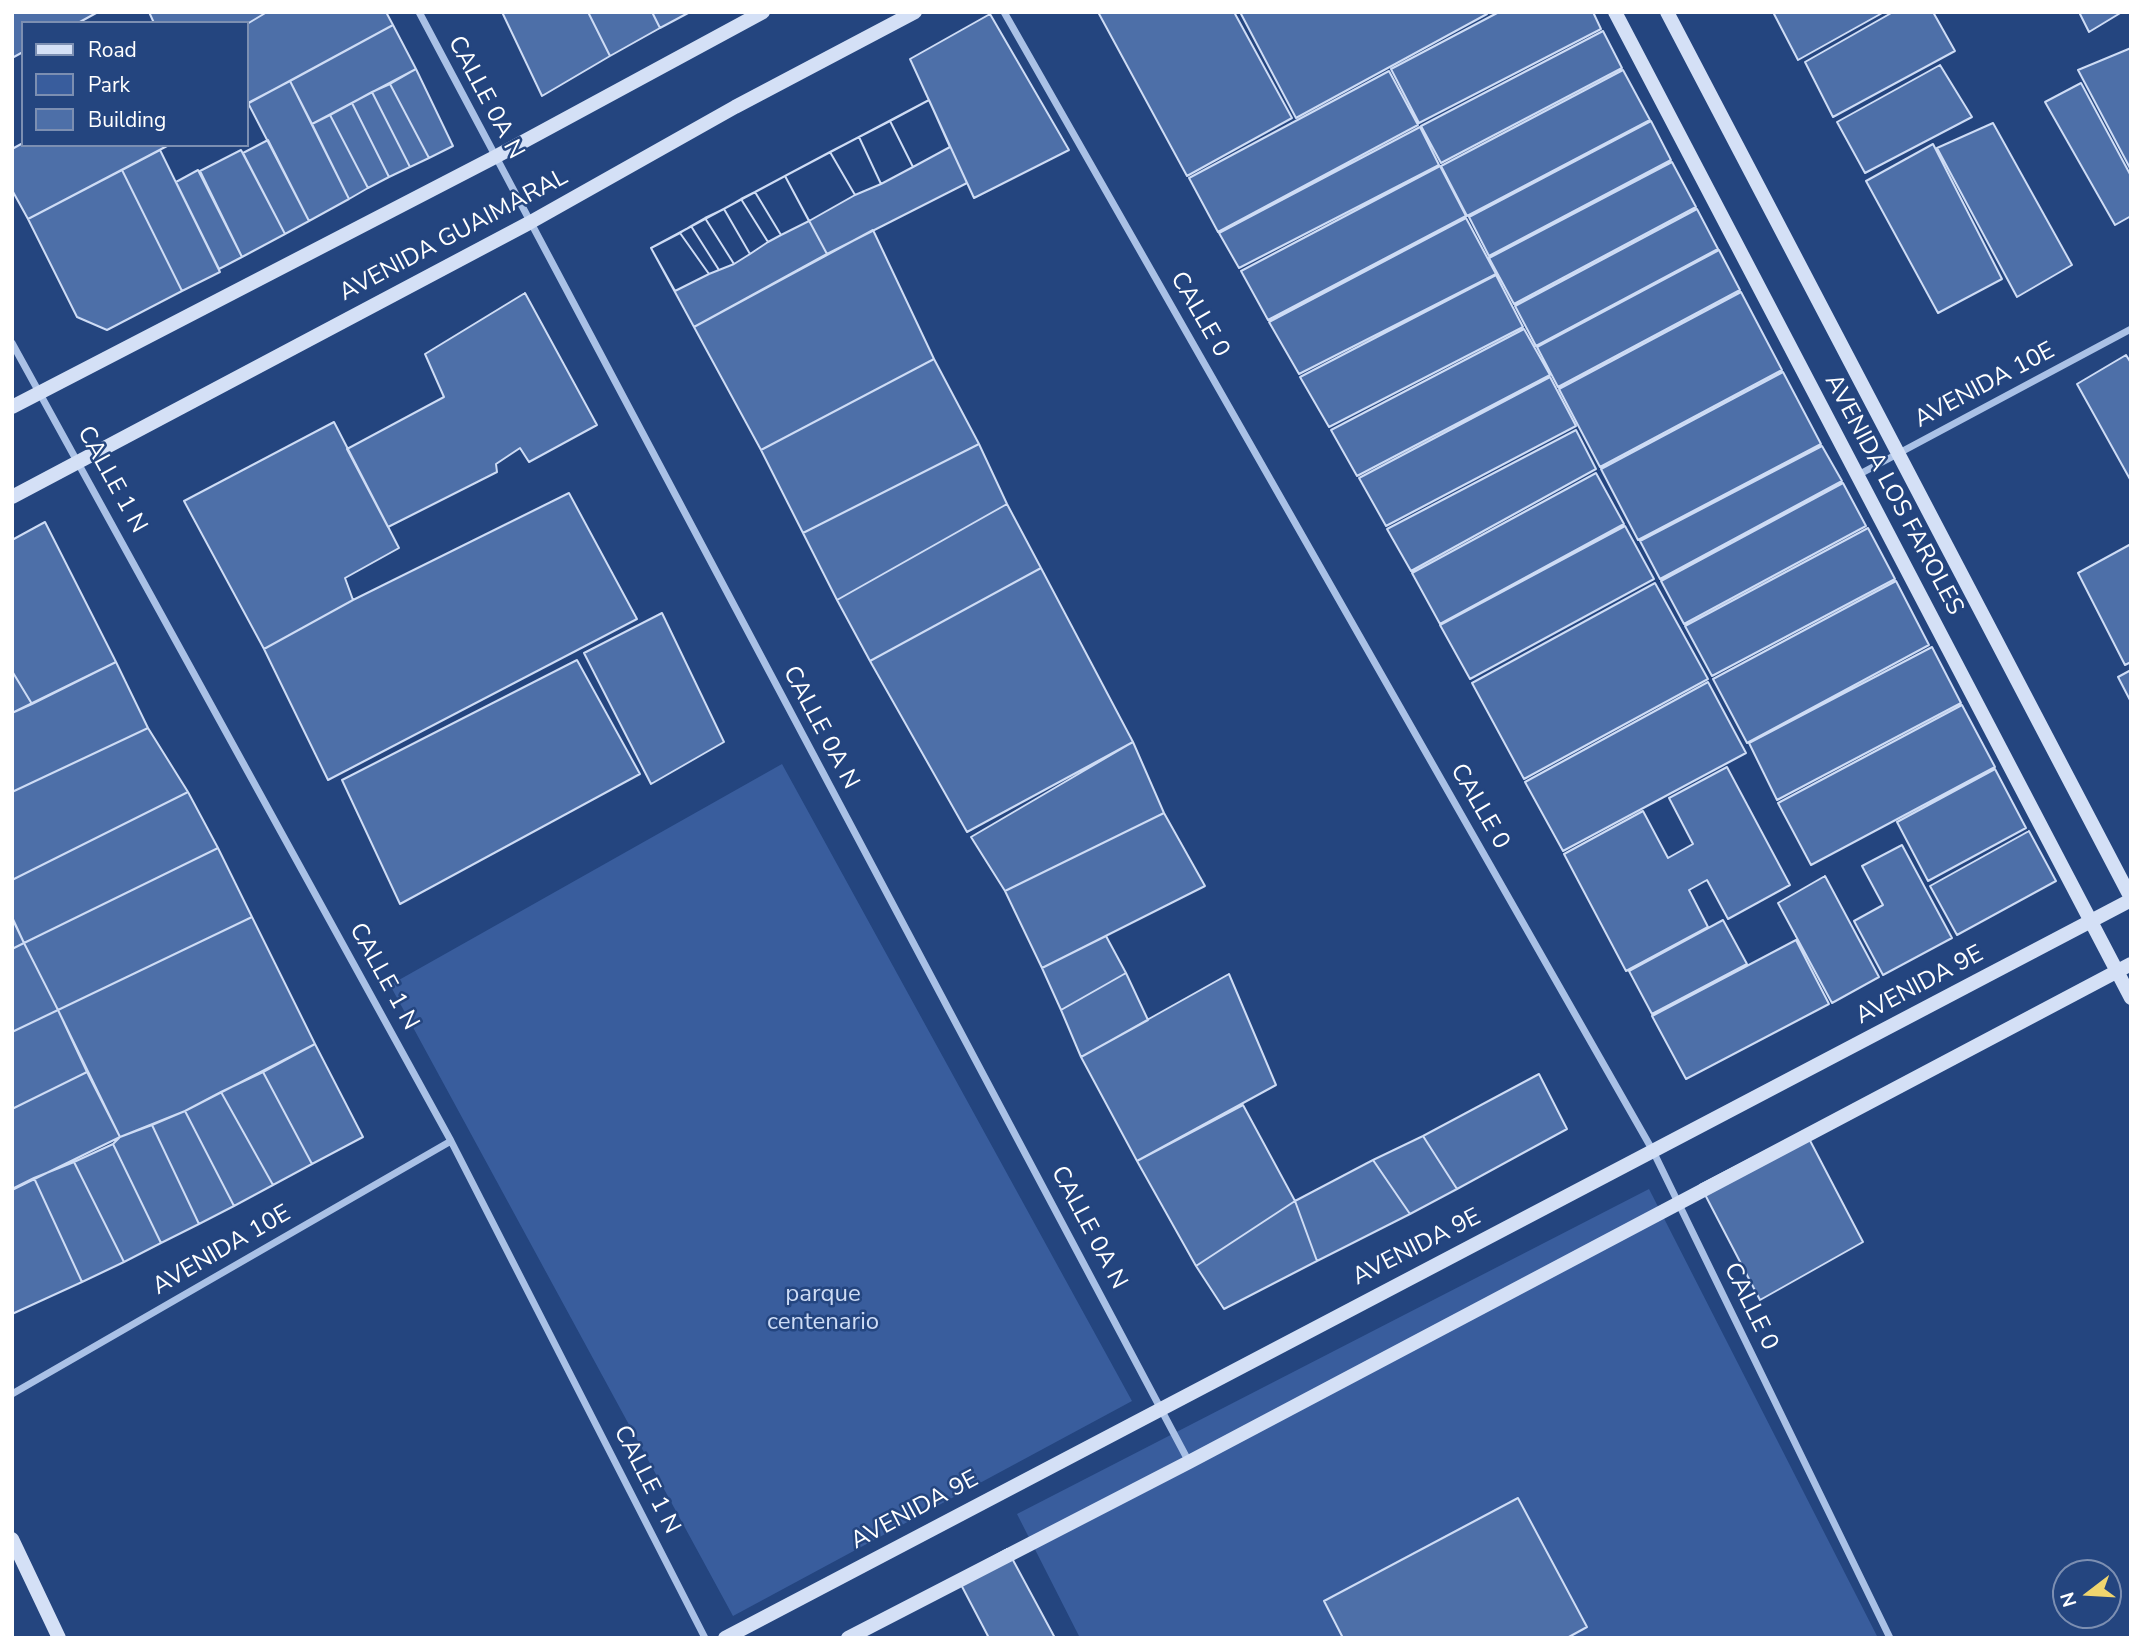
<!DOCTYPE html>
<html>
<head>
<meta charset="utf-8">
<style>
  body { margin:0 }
  #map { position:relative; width:2143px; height:1650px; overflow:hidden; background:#24457f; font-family:"Nunito Sans",sans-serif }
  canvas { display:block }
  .frame { position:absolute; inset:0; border:14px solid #fff; pointer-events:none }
  .legend { position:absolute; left:21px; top:21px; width:228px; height:126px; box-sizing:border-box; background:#24457f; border:2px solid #7c8fb2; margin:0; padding:9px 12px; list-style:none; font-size:21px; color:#fff }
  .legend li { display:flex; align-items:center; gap:14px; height:35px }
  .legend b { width:35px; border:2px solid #7c8fb2 }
  .north { position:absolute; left:2052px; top:1559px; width:70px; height:70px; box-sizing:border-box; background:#24457f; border:2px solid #7c8fb2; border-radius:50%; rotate:253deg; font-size:19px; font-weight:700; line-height:28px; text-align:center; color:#fff }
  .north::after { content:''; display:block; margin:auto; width:24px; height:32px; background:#f0d56e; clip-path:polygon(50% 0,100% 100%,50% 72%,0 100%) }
</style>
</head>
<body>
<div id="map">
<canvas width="2143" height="1650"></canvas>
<div class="frame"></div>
<ul class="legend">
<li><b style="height:9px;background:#d4e0f6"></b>Road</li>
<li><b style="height:19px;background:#395d9d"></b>Park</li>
<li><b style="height:19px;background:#4d6fa8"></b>Building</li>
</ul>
<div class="north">N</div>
</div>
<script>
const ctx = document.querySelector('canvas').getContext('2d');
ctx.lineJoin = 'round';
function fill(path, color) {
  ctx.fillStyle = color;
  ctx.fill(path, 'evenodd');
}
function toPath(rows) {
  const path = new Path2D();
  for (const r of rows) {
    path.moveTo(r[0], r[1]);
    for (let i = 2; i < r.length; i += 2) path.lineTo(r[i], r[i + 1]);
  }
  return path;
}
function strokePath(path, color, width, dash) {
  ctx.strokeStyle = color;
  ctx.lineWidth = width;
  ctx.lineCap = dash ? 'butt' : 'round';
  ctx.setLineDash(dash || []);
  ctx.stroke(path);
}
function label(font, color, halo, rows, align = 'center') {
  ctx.font = font + ' "Nunito Sans",sans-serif';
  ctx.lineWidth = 5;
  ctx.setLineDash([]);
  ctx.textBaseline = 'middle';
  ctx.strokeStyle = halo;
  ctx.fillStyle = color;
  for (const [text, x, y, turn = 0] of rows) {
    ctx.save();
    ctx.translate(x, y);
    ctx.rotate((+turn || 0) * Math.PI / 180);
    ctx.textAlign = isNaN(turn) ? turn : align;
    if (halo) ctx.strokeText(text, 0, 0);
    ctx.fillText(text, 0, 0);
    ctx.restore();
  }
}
fill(toPath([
  [782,764,1132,1401,733,1616,390,985],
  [1649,1189,1878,1638,1080,1638,1017,1514]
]), '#395d9d');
const building = toPath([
  [12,12,98,12,78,23,23,23,23,52,12,58,12,12],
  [149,12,267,12,247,24,154,23,149,12],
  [267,12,386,12,393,25,247,104,247,24,267,12],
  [502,12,588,12,610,56,542,96,502,12],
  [588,12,652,12,660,28,610,56,588,12],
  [652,12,690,12,660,28,652,12],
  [1098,12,1234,12,1292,118,1187,176,1098,12],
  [1240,12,1486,12,1487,14,1296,118,1240,12],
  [1499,12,1593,12,1601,29,1419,123,1391,69,1499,12],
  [1773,12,1884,12,1798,60,1773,12],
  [1893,12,1933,12,1955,51,1833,117,1805,62,1893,12],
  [2079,12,2122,12,2089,32,2079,12],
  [990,14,1069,150,974,198,910,59,990,14],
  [393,25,416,69,312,124,290,81,393,25],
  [1603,31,1622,68,1441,163,1421,126,1603,31],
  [2131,48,2131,170,2078,70,2131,48],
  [1940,65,1972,117,1865,173,1837,122,1940,65],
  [416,69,453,146,429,158,390,84,416,69],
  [1623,70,1650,120,1467,216,1441,166,1623,70],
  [1389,71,1418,125,1218,232,1189,178,1389,71],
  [290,81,349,199,309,221,248,103,290,81],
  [2081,83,2131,176,2131,216,2115,225,2045,102,2081,83],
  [390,84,429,158,410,167,372,92,390,84],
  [372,92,410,167,389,177,352,103,372,92],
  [929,100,967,183,827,254,785,176,929,100],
  [929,100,950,147,913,167,890,121,929,100],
  [352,103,389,177,368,188,330,115,352,103],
  [330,115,368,188,349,199,312,124,330,115],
  [890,121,913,167,881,184,859,137,890,121],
  [1651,121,1671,160,1489,256,1469,217,1651,121],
  [1993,123,2072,265,2017,297,1937,148,1993,123],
  [1420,127,1439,165,1239,268,1219,233,1420,127],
  [859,137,881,184,855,195,830,152,859,137],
  [268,140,309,221,285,234,243,153,268,140],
  [23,143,23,145,169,145,28,219,12,190,12,149,23,143],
  [1933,144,2002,279,1938,313,1866,181,1933,144],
  [160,150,220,272,182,291,122,170,160,150],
  [241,150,285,234,242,257,200,171,241,150],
  [830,152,855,195,809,221,785,176,830,152],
  [1672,162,1696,207,1514,304,1489,258,1672,162],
  [1440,166,1466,216,1268,320,1241,271,1440,166],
  [122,170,182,291,107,330,77,317,28,219,122,170],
  [198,170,242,257,219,269,176,182,198,170],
  [785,176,827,254,694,327,651,248,785,176],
  [785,176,809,221,781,235,755,192,785,176],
  [755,192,781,235,768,242,741,199,755,192],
  [741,199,768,242,750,254,724,209,741,199],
  [724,209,750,254,734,264,705,218,724,209],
  [1697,209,1718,249,1536,346,1515,306,1697,209],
  [705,218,734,264,719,270,691,226,705,218],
  [1466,218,1496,274,1299,374,1269,322,1466,218],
  [691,226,719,270,709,274,680,233,691,226],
  [873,230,934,359,761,450,694,327,873,230],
  [680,233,709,274,675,291,651,248,680,233],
  [1719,250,1740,290,1558,387,1537,347,1719,250],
  [1496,275,1523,327,1329,427,1300,377,1496,275],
  [1741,292,1782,370,1600,467,1559,389,1741,292],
  [525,293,597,425,529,462,520,448,496,464,497,472,388,527,347,449,444,397,425,354,525,293],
  [1524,329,1550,375,1357,476,1331,430,1524,329],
  [2126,355,2131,363,2131,481,2077,384,2126,355],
  [934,359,979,444,803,533,761,450,934,359],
  [1783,372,1821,444,1638,540,1601,469,1783,372],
  [1550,377,1576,426,1386,526,1359,478,1550,377],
  [334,422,399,548,345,578,353,600,264,649,184,501,334,422],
  [1576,430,1596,469,1411,571,1387,529,1576,430],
  [979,444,1007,504,837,600,803,533,979,444],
  [1822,446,1842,481,1660,579,1640,541,1822,446],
  [1596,473,1624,524,1440,624,1412,573,1596,473],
  [1843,483,1866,526,1684,624,1661,581,1843,483],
  [569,493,637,619,328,780,264,649,353,600,569,493],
  [1007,504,1041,568,870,661,837,600,1007,504],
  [45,522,116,662,32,704,12,671,12,540,45,522],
  [1625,526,1654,579,1470,679,1440,625,1625,526],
  [1868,528,1895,579,1712,676,1685,626,1868,528],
  [2131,544,2131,662,2125,665,2078,573,2131,544],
  [1041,568,1133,742,967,832,870,661,1041,568],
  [1896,581,1929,645,1747,743,1713,679,1896,581],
  [1655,583,1708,679,1524,779,1472,683,1655,583],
  [662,613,724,742,651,784,584,653,662,613],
  [1932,647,1961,703,1777,800,1749,743,1932,647],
  [577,660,640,774,400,904,342,780,577,660],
  [116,662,148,728,12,792,12,713,116,662],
  [2131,670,2131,702,2118,677,2131,670],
  [12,671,32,704,12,713,12,671],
  [1708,682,1746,753,1563,851,1525,782,1708,682],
  [1962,705,1995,767,1811,865,1778,803,1962,705],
  [148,728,188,792,12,880,12,792,148,728],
  [1133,742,1164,813,1005,891,971,837,1133,742],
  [1727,767,1790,885,1728,919,1707,880,1689,890,1708,927,1626,971,1564,854,1643,811,1668,858,1693,844,1669,798,1727,767],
  [1995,769,2026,828,1928,881,1897,822,1995,769],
  [188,792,218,848,24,943,12,917,12,880,188,792],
  [1164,813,1205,886,1042,968,1005,891,1164,813],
  [2029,831,2056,881,1957,935,1930,886,2029,831],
  [1902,845,1952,938,1883,975,1854,921,1883,905,1862,866,1902,845],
  [218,848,252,917,58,1010,24,943,218,848],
  [1825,876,1879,977,1832,1003,1778,903,1825,876],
  [252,917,315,1044,185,1111,120,1137,58,1010,252,917],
  [12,918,24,943,12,949,12,918],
  [1723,920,1747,964,1652,1014,1629,971,1723,920],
  [1106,936,1126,973,1061,1010,1042,968,1106,936],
  [1796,940,1829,1004,1686,1079,1652,1016,1796,940],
  [24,943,58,1010,12,1032,12,949,24,943],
  [1126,973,1148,1020,1081,1057,1061,1010,1126,973],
  [1229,974,1276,1085,1137,1161,1081,1057,1229,974],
  [58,1010,87,1072,12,1109,12,1032,58,1010],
  [315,1044,363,1137,312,1164,263,1072,315,1044],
  [87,1072,120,1137,12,1190,12,1109,87,1072],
  [263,1072,312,1164,273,1185,221,1092,263,1072],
  [1539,1074,1567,1129,1457,1189,1423,1136,1539,1074],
  [221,1092,273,1185,234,1206,185,1111,221,1092],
  [1243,1105,1295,1201,1196,1266,1137,1161,1243,1105],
  [185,1111,234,1206,199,1224,152,1125,185,1111],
  [152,1125,199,1224,161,1243,113,1144,120,1137,152,1125],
  [1805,1131,1863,1242,1760,1300,1700,1185,1805,1131],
  [1423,1136,1457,1189,1410,1214,1373,1160,1423,1136],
  [113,1144,161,1243,124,1262,74,1162,113,1144],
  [1373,1160,1410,1214,1317,1261,1295,1201,1373,1160],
  [74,1162,124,1262,82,1282,34,1178,74,1162],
  [34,1178,82,1282,12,1314,12,1189,34,1178],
  [1295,1201,1317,1261,1224,1309,1196,1266,1295,1201],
  [1518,1498,1587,1627,1567,1638,1343,1638,1324,1601,1518,1498],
  [1007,1549,1055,1638,989,1638,957,1577,1007,1549]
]);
fill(building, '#4d6fa8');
strokePath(building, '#cedcf5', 2);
strokePath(toPath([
  [419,12,1189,1462],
  [1004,12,1653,1151,1890,1638],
  [12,343,451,1141,705,1638],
  [1858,475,2131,329],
  [12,1394,451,1141]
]), '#aac1e6', 7);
strokePath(toPath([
  [1615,12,2131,998],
  [1667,12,2131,898],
  [12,407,495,157,763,12],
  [12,497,529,223,735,107,915,12],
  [12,1539,59,1638],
  [725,1638,2131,900],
  [848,1638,1189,1462,2131,964]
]), '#d4e0f6', 14);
label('24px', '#fff', '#24457f', [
  ["CALLE 0A N",485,98,62],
  ["AVENIDA GUAIMARAL",454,236,-28],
  ["CALLE 0",1199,315,60],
  ["AVENIDA 10E",1985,386,-28],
  ["CALLE 1 N",111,480,61],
  ["AVENIDA LOS FAROLES",1893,495,62],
  ["CALLE 0A N",820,728,62],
  ["CALLE 0",1479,807,60],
  ["CALLE 1 N",383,977,61],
  ["AVENIDA 9E",1920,986,-28],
  ["CALLE 0A N",1088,1228,62],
  ["AVENIDA 9E",1417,1248,-27],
  ["AVENIDA 10E",222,1251,-30],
  ["CALLE 0",1750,1307,64],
  ["CALLE 1 N",646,1480,63],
  ["AVENIDA 9E",915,1511,-28]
]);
label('24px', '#cedcf5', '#24457f', [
  ["parque",823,1295],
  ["centenario",823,1323]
]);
</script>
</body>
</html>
